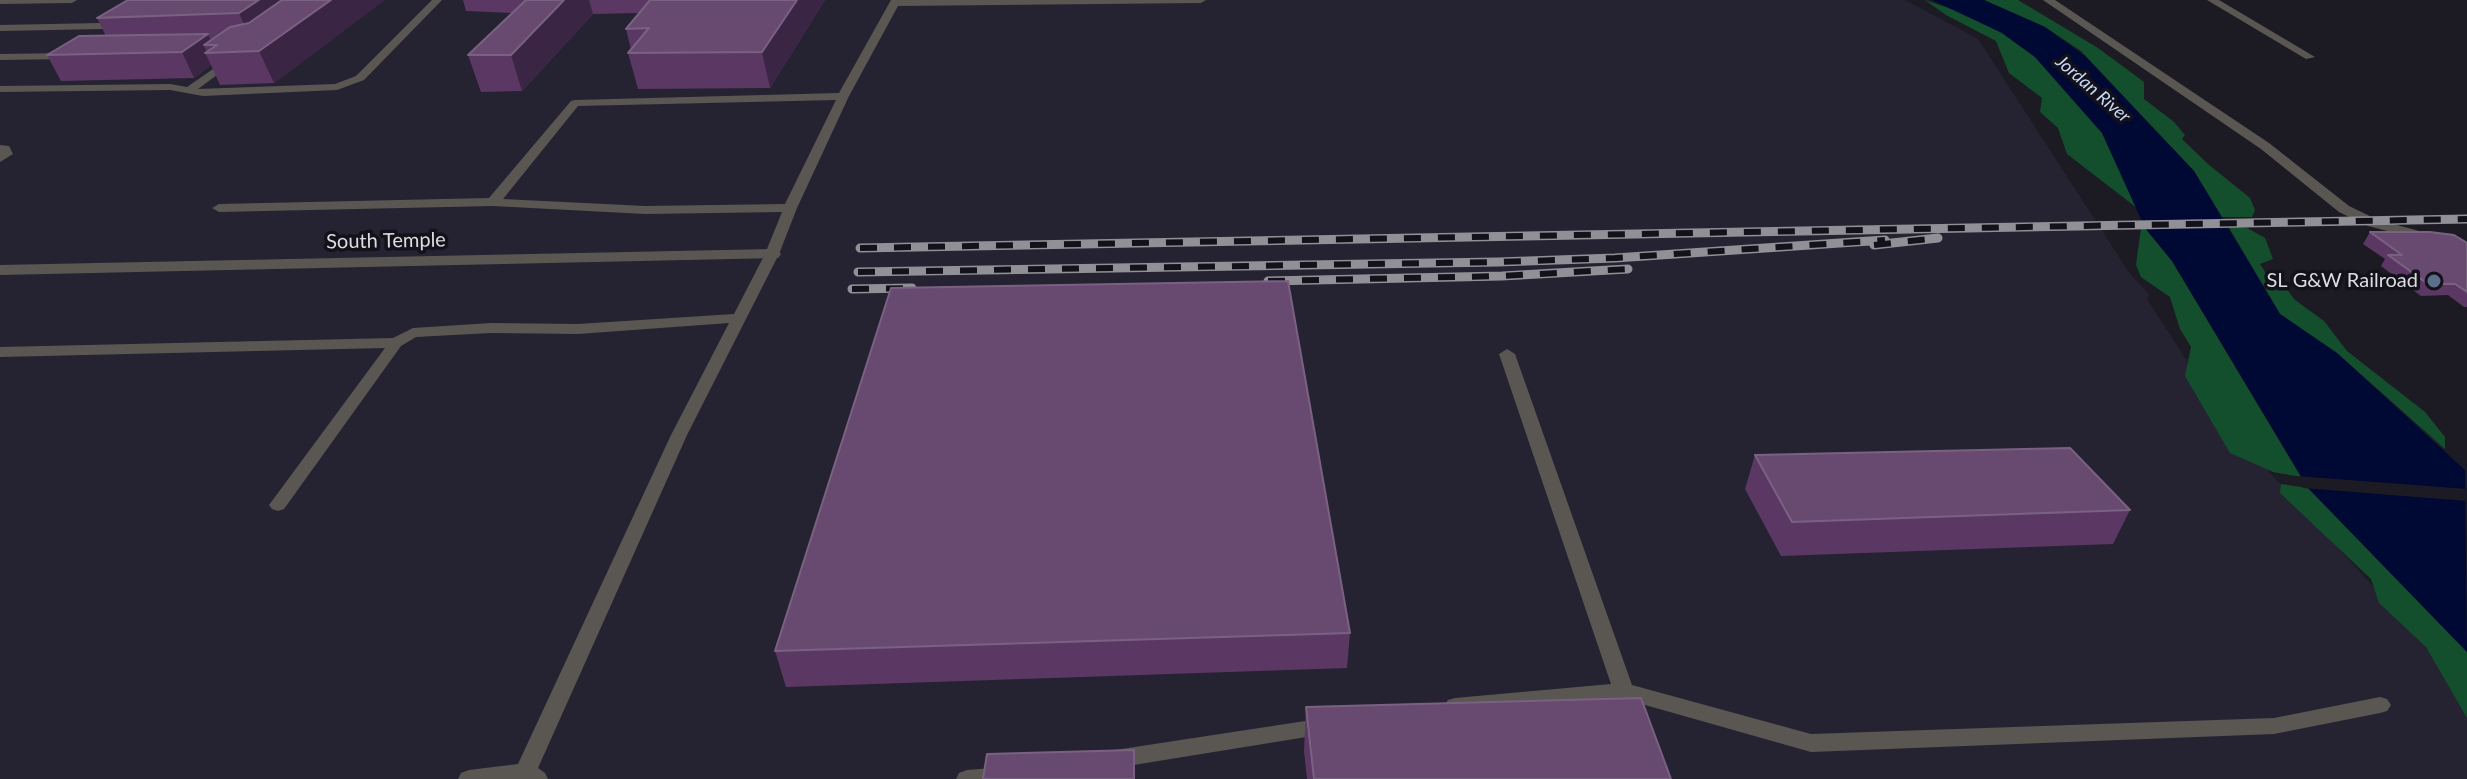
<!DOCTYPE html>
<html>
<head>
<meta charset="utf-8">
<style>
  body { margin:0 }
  canvas { display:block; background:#1c1b23 }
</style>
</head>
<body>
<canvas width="2467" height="779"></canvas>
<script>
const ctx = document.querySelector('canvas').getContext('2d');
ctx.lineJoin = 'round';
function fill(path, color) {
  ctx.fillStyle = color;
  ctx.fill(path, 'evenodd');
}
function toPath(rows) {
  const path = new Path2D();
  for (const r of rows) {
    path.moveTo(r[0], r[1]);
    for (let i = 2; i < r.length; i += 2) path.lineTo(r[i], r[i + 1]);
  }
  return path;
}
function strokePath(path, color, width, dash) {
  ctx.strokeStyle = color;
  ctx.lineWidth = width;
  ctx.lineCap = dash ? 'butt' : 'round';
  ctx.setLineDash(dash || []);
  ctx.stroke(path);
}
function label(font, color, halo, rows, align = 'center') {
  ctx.font = font + ' Lato,sans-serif';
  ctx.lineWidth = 7;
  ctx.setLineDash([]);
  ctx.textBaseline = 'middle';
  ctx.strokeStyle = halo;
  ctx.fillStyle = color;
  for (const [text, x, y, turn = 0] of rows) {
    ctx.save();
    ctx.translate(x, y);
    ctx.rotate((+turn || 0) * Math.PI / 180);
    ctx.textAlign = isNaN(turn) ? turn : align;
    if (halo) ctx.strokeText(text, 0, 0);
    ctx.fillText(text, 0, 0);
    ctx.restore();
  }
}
fill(toPath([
  [0,0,1905,0,1978,39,2128,271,2149,295,2147,299,2231,430,2467,690,2467,779,0,779]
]), '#252331');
fill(toPath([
  [1925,0,1969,15,2002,33,2035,57,2102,133,2137,208,2067,154,2058,128,2040,112,2042,98,2009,73,1996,41,1946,15],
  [1984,0,2018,0,2098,48,2144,82,2144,99,2174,122,2185,135,2182,139,2208,164,2250,198,2255,210,2252,217,2222,217,2194,171,2081,51,2045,27],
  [2228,226,2247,228,2265,238,2273,259,2260,264,2267,275,2283,284,2295,300,2324,321,2347,351,2425,412,2445,437,2445,449,2337,353,2280,314],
  [2141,228,2145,228,2172,261,2301,477,2273,472,2230,453,2185,376,2191,347,2180,329,2170,297,2141,277,2136,265],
  [2281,484,2308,488,2467,652,2467,718,2426,647,2379,603,2371,579,2280,493]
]), '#134e2d');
fill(toPath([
  [1932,0,1984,0,2045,27,2085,56,2194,171,2280,314,2337,353,2465,470,2467,652,2308,488,2172,261,2145,228,2102,133,2035,57,2002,33]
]), '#000933');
fill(toPath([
  [2296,476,2467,489,2467,501,2303,488]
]), '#1c1b23');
fill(toPath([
  [0,0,77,0,72,3,0,4,0,0],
  [138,0,150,0,102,29,0,31,0,25,100,23,138,0],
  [432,0,442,0,364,80,337,90,203,96,170,90,0,92,0,86,170,84,187,87,232,56,236,57,236,61,198,89,335,84,356,76,432,0],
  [891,0,1206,0,1201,3,898,6,849,96,797,208,779,254,687,435,538,768,545,773,548,779,458,779,461,773,469,770,518,764,671,435,729,323,578,334,491,333,416,337,401,346,284,509,278,511,272,509,269,505,272,501,385,348,0,357,0,347,393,338,413,328,491,323,578,324,734,314,765,254,782,212,645,214,493,206,219,212,212,208,219,204,489,198,571,101,575,100,839,93,891,0],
  [836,100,785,204,645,206,503,199,578,106,836,100],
  [2043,0,2055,0,2269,143,2349,206,2378,220,2423,232,2425,235,2418,239,2368,226,2339,212,2261,149,2043,0],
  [2207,0,2219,0,2315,57,2306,59,2207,0],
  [0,54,66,53,71,56,66,59,0,60,0,54],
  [0,145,9,146,13,154,0,162,0,145],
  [1507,349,1515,354,1632,685,1811,734,2274,718,2380,697,2387,699,2391,705,2387,711,2380,713,2274,734,1811,752,1624,699,1455,714,1448,712,1444,706,1448,700,1455,698,1611,684,1499,354,1507,349],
  [1325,718,1333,720,1336,726,1333,732,1325,734,1115,768,1107,765,1104,759,1107,753,1115,750,1325,718],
  [1005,767,1013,770,1016,776,1015,779,956,779,959,773,967,770,1005,767]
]), '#5a5753');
fill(toPath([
  [772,249,778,250,781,254,778,258,0,275,0,265,772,249]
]), '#5a5753');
const rail = toPath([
  [1874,245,1938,238],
  [860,248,2467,219],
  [858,272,1498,262,1615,258,1885,240],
  [1268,281,1502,276,1628,269],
  [852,289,912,288]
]);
strokePath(rail, '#909096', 9);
strokePath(rail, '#13121a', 6, [17]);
fill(toPath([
  [128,0,384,0,274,83,220,85,211,65,194,78,61,81,47,55,106,36,97,18],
  [463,0,825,0,770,88,638,89,628,53,631,50,626,29,639,13,593,14,522,91,481,92,468,55,513,13,466,11],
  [2370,232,2467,243,2467,307,2464,307,2448,295,2421,296,2381,266,2385,259,2363,244],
  [1755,455,2130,510,2113,544,1781,556,1745,489],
  [1350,633,1347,668,786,687,775,651],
  [1306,707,1671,779,1307,779,1304,751]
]), '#5a3863');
fill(toPath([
  [259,0,316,0,253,44,239,13],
  [331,0,384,0,274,83,259,51],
  [564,0,589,0,593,14,522,91,511,55],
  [797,0,825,0,770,88,762,52],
  [208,34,213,45,204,45,207,53,205,53,211,65,194,78,182,52]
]), '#3b2544');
const building = toPath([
  [128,0,259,0,239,13,97,18,128,0],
  [282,0,331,0,259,51,205,53,217,45,204,45,230,27,249,23,282,0],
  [526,0,564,0,511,55,468,55,526,0],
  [650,0,797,0,762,52,628,53,649,28,626,29,650,0],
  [208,34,182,52,47,55,79,36,208,34],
  [2370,232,2430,232,2454,235,2467,243,2467,292,2455,284,2428,284,2388,255,2402,255,2370,232],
  [1288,281,1350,633,775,651,891,288,1288,281],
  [2070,448,2130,510,1792,522,1755,455,2070,448],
  [1641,698,1671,779,1314,779,1306,707,1641,698],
  [1134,750,1134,779,983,779,987,754,1134,750]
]);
fill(building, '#684a71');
strokePath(building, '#7a6182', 2);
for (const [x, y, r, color] of [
  [2434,281,8,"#5c6f8a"]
]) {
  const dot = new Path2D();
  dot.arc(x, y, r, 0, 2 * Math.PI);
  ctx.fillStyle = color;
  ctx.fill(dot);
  strokePath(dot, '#13121a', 3);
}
label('italic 18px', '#c7d9f7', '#13121a', [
  ["Jordan River",2093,89,41]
]);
label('20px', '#dcdce1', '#13121a', [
  ["South Temple",386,241,-1]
]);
label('20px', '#dcdce1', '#13121a', [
  ["SL G&W Railroad",2418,281]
], 'right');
</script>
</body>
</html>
